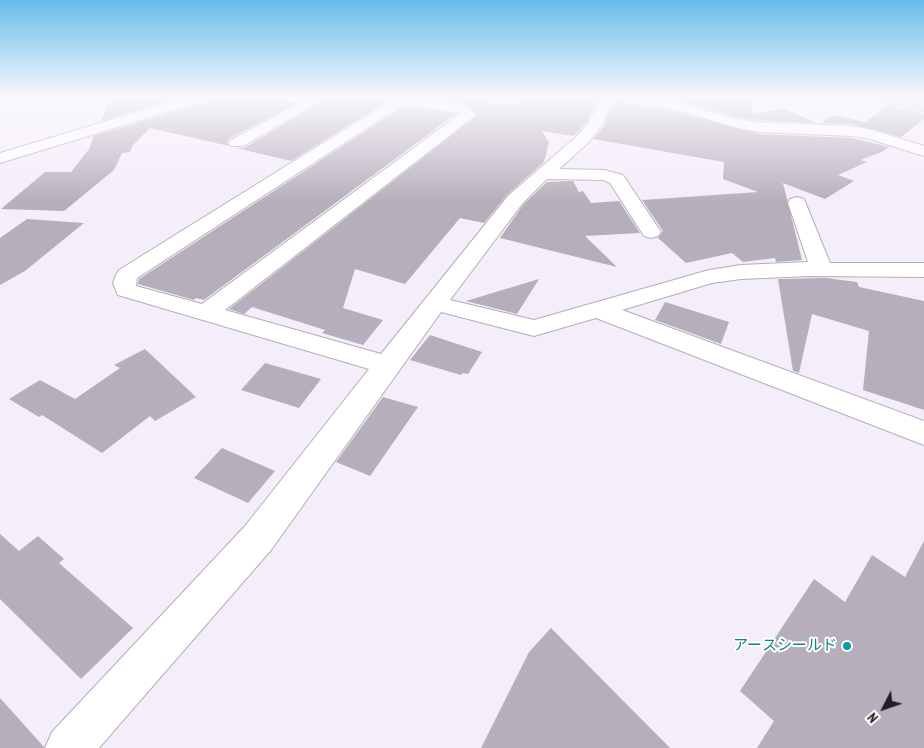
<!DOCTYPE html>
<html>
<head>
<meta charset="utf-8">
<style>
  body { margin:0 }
  #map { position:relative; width:924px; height:748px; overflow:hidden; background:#f4edfa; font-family:"PT Sans Narrow",sans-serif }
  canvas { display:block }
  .north { position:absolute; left:859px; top:683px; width:50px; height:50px; -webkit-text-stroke:4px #fff; paint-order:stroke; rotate:229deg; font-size:14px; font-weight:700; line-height:20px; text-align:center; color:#201e22 }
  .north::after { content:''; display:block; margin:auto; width:18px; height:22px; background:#201e22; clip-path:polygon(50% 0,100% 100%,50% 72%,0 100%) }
</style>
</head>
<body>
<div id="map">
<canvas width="924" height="748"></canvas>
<div class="north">N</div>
</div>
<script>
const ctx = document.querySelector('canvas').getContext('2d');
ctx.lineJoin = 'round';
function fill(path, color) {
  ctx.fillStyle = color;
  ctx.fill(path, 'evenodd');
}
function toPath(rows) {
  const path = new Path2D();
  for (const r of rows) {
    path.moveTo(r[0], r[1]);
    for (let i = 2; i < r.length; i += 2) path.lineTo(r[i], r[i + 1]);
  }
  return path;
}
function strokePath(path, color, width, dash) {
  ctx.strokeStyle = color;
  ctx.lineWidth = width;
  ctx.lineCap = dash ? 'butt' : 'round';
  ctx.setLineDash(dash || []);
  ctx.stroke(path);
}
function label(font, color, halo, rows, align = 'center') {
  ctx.font = font + ' "PT Sans Narrow","Noto Sans JP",sans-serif';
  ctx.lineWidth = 4;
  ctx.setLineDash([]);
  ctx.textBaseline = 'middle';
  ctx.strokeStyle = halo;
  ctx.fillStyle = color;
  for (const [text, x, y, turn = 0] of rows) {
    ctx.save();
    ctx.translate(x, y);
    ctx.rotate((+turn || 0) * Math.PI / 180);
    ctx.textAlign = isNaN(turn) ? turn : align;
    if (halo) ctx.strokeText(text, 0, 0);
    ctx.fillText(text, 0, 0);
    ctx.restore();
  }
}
fill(toPath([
  [857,98,924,98,924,113]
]), '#b6e5b5');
fill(toPath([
  [110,98,177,98,101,121],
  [207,98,267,98,297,103,230,138,227,142,229,146,150,128,133,145,130,152,122,153,114,170,64,211,1,209,45,172,71,172,89,149,94,136,204,103],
  [328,98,382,98,386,102,291,161,236,148,244,148],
  [430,98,486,98,490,103,509,106,516,104,519,98,598,98,588,120,574,136,542,131,549,142,544,162,507,195,484,223,460,218,405,284,355,269,343,308,383,320,363,345,322,333,325,330,252,307,244,314,229,309,478,115,468,104],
  [616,98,625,104,676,112,758,134,852,138,889,147,882,152,860,160,867,162,838,175,854,181,825,199,783,183,802,260,776,262,775,258,743,262,732,253,686,263,658,238,663,231,642,200,758,192,723,179,724,162,593,139,604,126],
  [664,98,751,98,753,114,784,108,816,123,758,120,732,116,679,100],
  [404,106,456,114,204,300,196,298,194,300,138,284,139,279],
  [888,106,924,114,924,119,901,137,852,124,821,123,834,115,865,122],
  [573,181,579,192,583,191,591,203,619,201,640,233,585,236,617,267,500,238,523,205,547,182],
  [27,219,84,223,25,271,0,285,0,238],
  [826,278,857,282,859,287,924,301,924,410,863,390,869,331,812,314,799,373,793,371,778,279],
  [539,279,517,314,466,301],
  [665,302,729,322,721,344,655,320],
  [430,335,442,339,482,352,468,374,463,373,461,375,410,360],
  [145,349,196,397,155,421,150,416,102,453,42,415,39,417,9,399,40,380,75,399,120,368,114,365],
  [265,363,321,379,299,408,241,390],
  [383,397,418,407,370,476,336,462],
  [222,448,275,471,248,503,194,478],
  [0,534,19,551,38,536,64,559,59,563,133,628,81,679,0,599],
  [924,541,924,748,757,748,774,721,740,691,814,579,845,602,872,555,905,577],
  [551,628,670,748,481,748,529,652],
  [0,698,44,747,43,748,0,748]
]), '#b6afbb');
const minor = toPath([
  [183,98,205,98,203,101,0,163,0,153,183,98],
  [309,98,326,98,243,146,231,146,229,143,231,140,309,98],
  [384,98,418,98,463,105,468,106,476,115,225,310,381,354,508,196,577,136,590,121,600,98,614,98,602,125,589,142,559,169,604,170,623,175,661,232,658,236,651,238,644,236,610,183,603,180,547,179,522,204,450,300,534,320,709,270,741,265,808,262,788,203,790,199,797,197,804,199,830,263,924,263,924,277,809,276,741,279,712,283,622,310,924,421,924,445,596,318,534,336,441,312,271,550,99,748,45,748,52,732,245,526,369,369,118,295,113,283,116,275,119,270,389,102,384,98],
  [404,104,459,113,460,114,202,304,136,286,137,278,404,104],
  [488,98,517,98,514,103,509,104,490,101,488,98],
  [618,98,652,98,678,102,732,118,758,122,852,126,873,130,924,146,924,156,870,139,852,136,758,132,730,126,676,110,625,102,618,98]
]);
strokePath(minor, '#b3adba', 2);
fill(minor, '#fff');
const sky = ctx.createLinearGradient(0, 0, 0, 203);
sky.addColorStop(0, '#68bcea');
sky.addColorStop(0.48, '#faf7fd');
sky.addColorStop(1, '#faf7fd00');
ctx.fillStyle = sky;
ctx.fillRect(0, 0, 924, 203);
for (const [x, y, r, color] of [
  [847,646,5,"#0f9aa8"]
]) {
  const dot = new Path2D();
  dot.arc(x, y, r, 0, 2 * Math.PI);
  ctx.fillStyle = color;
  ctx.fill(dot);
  strokePath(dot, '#fff', 2);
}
label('15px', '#0d838f', '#fff', [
  ["アースシールド",837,646]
], 'right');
</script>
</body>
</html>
